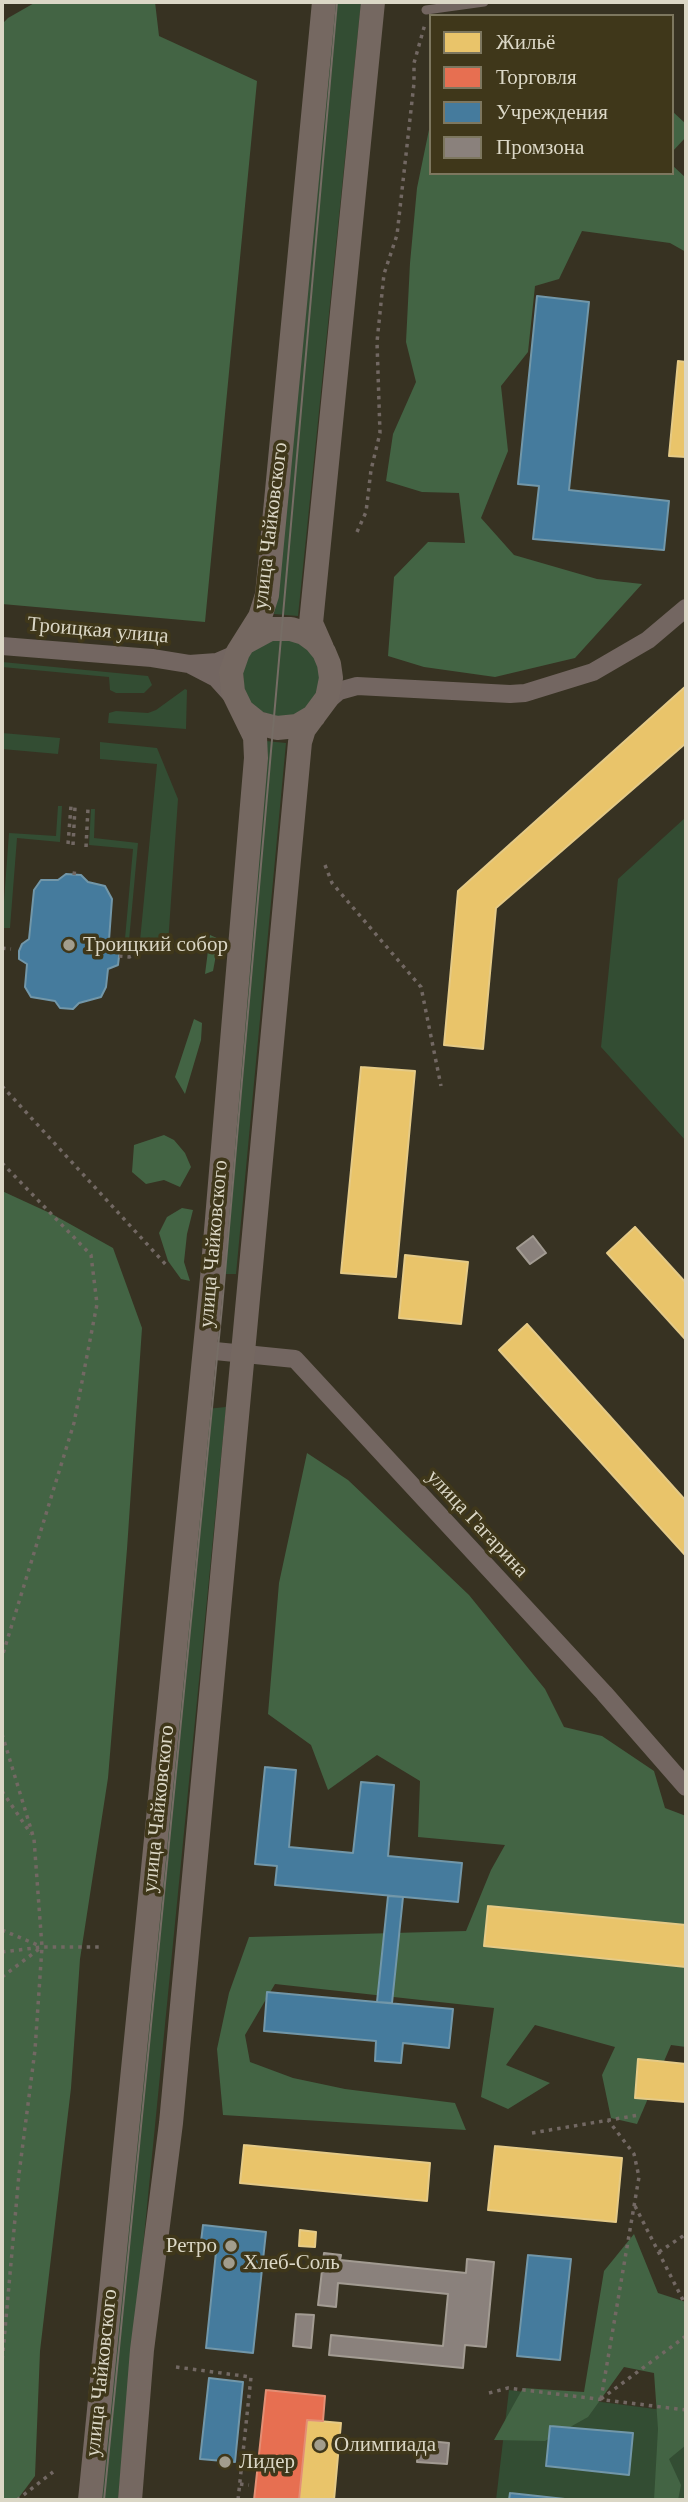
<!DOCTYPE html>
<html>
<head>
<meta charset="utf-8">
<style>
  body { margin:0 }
  #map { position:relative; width:688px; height:2502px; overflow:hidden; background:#373222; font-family:Georgia,serif }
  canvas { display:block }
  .frame { position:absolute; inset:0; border:4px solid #dbd7c6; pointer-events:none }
  .legend { position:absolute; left:429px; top:14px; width:245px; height:161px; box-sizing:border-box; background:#3f371a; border:2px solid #7d775f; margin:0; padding:9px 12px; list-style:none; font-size:21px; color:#dbd7c6 }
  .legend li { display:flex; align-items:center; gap:14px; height:35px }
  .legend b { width:35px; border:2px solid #7d775f }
</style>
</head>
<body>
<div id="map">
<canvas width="688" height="2502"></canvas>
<div class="frame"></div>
<ul class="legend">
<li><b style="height:19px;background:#e9c46a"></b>Жильё</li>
<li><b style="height:19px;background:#e76f51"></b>Торговля</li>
<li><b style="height:19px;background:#457b9d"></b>Учреждения</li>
<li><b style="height:19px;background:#8a817c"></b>Промзона</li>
</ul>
</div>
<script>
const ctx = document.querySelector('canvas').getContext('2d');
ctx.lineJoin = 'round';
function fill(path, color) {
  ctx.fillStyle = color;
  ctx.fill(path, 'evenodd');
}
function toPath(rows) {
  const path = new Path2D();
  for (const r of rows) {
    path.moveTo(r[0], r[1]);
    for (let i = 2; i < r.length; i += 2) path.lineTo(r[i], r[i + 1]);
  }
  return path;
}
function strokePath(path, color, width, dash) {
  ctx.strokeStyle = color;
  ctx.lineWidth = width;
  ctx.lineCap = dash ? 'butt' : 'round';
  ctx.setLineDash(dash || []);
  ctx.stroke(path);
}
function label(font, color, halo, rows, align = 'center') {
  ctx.font = font + ' Georgia,serif';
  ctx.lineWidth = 7;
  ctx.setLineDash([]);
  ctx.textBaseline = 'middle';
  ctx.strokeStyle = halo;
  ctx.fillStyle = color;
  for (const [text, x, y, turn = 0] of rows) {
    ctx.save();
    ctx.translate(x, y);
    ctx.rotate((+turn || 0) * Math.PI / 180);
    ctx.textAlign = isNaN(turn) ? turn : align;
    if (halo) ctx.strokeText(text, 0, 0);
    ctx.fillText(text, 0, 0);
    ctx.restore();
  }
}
fill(toPath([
  [332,2,361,2,298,616,274,614],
  [286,633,322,658,326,687,292,722,245,706,242,656],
  [2,662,148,676,152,685,144,693,116,693,110,690,109,677,2,667],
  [185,689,187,690,186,729,108,723,109,713,116,711,148,713,156,710],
  [2,733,60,738,58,754,2,749],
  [266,741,286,743,236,1274,219,1274],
  [100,742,157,748,178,799,168,944,140,941,157,764,100,759],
  [58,806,62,806,60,842,17,838,10,928,2,928,9,833,56,836],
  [91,809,95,809,94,838,138,843,128,951,124,950,133,849,89,845],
  [686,817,686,1141,601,1047,618,879],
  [226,1407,118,2500,99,2500,206,1409],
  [509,2390,686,2413,686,2500,496,2500]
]), '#334d33');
fill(toPath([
  [36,2,155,2,159,36,257,81,205,622,2,604,2,24,8,18],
  [672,111,686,124,686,137,672,152],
  [431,120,431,173,672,173,672,165,686,178,686,252,670,243,582,231,559,279,535,286,528,352,501,386,508,451,481,518,514,555,597,579,642,584,575,658,495,677,424,667,388,656,394,577,428,542,465,543,459,493,422,492,386,481,393,434,416,382,406,342,410,263,417,188],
  [210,935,219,939,213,971,205,974],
  [194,1019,202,1023,201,1040,185,1094,175,1077],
  [164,1135,174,1140,185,1153,191,1167,180,1187,164,1180,146,1184,132,1172,134,1145],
  [2,1191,52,1214,113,1248,142,1328,127,1549,108,1778,80,1959,71,2088,40,2351,35,2476,17,2500,2,2500],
  [182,1208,193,1210,187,1234,184,1262,190,1281,181,1279,168,1261,159,1233,167,1217],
  [307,1453,348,1480,469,1595,545,1689,564,1727,602,1736,654,1771,665,1808,686,1816,686,2047,671,2045,637,2124,611,2118,602,2075,615,2047,535,2025,506,2065,550,2083,508,2109,481,2097,494,2008,275,1984,245,2035,250,2062,293,2078,345,2089,455,2103,466,2130,223,2115,217,2049,229,1993,249,1937,466,1931,491,1870,505,1845,418,1837,420,1781,377,1755,328,1790,311,1745,268,1714,279,1583],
  [634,2234,658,2293,686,2302,686,2445,669,2459,681,2485,678,2500,654,2500,658,2429,654,2373,624,2367,588,2417,545,2441,494,2440,523,2388,584,2392,604,2271]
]), '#436444');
const homes = toPath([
  [678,361,686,362,686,457,669,456,678,361],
  [686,686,686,743,496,908,483,1049,444,1045,458,891,686,686],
  [361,1067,415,1071,396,1277,341,1273,361,1067],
  [635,1227,686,1283,686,1340,607,1253,635,1227],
  [405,1255,468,1262,461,1324,399,1318,405,1255],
  [527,1324,686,1501,686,1556,499,1350,527,1324],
  [488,1906,686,1925,686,1967,484,1946,488,1906],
  [638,2059,686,2064,686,2102,635,2098,638,2059],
  [244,2145,430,2163,427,2201,240,2183,244,2145],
  [495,2146,622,2158,616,2222,488,2210,495,2146],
  [300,2230,316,2232,315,2247,299,2246,300,2230],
  [307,2420,341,2423,334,2500,299,2500,307,2420]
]);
fill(homes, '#e9c46a');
strokePath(homes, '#e5ca86', 2);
const shops = toPath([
  [266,2390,325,2396,323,2421,307,2420,299,2500,254,2500,266,2390]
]);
fill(shops, '#e76f51');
strokePath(shops, '#e38e74', 2);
const public = toPath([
  [537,296,589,302,569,490,669,501,664,550,533,539,539,486,518,484,537,296],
  [66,874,81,875,88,882,105,886,112,899,109,940,120,948,118,965,108,969,106,987,101,997,79,1003,73,1009,60,1008,55,1001,31,997,25,987,27,964,19,959,19,951,22,944,29,939,34,890,41,880,58,880,66,874],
  [265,1767,296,1770,289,1847,353,1853,361,1782,394,1785,388,1856,462,1863,458,1902,275,1885,277,1866,255,1864,265,1767],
  [388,1896,403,1897,392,2003,377,2002,388,1896],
  [267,1992,453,2009,449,2048,403,2043,401,2063,375,2061,376,2041,264,2031,267,1992],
  [203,2225,266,2232,253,2353,206,2348,216,2252,200,2250,203,2225],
  [528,2255,571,2259,560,2360,517,2356,528,2255],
  [209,2378,243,2382,235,2462,200,2459,209,2378],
  [550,2426,633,2433,629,2475,546,2466,550,2426],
  [510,2493,574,2500,509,2500,510,2493]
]);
fill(public, '#457b9d');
strokePath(public, '#7297a9', 2);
const industry = toPath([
  [533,1236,546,1253,530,1264,517,1248,533,1236],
  [324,2253,341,2255,340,2260,466,2273,467,2259,494,2262,486,2347,465,2345,463,2368,329,2355,331,2335,443,2346,448,2294,338,2283,336,2307,318,2305,324,2253],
  [296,2314,314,2315,311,2348,293,2346,296,2314],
  [419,2440,449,2443,447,2464,417,2462,419,2440]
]);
fill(industry, '#8a817c');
strokePath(industry, '#a29b92', 2);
strokePath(toPath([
  [357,532,366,512,371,470,380,433,377,342,382,293,384,274,397,235,414,83,414,63,425,24],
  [68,844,71,806],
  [73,845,75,807],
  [86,847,88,808],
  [325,865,332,883,421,987,441,1086],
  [74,875,75,868],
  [2,948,11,949],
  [119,956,129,957,159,946,197,945],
  [2,1086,168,1267],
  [2,1163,91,1255,97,1304,74,1423,2,1657],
  [2,1734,34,1839,42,1947,35,2050,19,2174,2,2363],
  [2,1791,31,1834],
  [2,1930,40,1946],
  [2,1952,42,1947,103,1947],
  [2,1977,39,1949],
  [532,2133,639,2115],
  [635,2206,686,2306],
  [659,2252,686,2234],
  [176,2367,251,2377,238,2500],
  [489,2393,508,2388,686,2410],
  [601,2399,639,2177,634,2154,608,2120],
  [601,2399,686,2336],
  [240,2484,249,2485],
  [17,2500,53,2472]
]), '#726863', 3.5, [3.5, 5]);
strokePath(toPath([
  [426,10,484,2]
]), '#736661', 9);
strokePath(toPath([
  [2,646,152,658,189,664,217,662,231,656,241,647],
  [189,664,216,678,235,699],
  [324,704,339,691,357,686,510,694,525,693,593,672,648,640,686,608],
  [205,1350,295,1359,604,1693,686,1787]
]), '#736661', 18);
strokePath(toPath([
  [322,648,311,623,373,2],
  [243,711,258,723,277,728,297,726,314,716],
  [90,2500,212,1278,256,758,255,737,233,692,231,672,238,652,260,617,267,595,324,2],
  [130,2500,142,2350,171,2123,300,742,304,729,327,698,331,678,329,664,324,652,315,641,304,633,291,629,270,629,246,642]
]), '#756861', 24);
strokePath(toPath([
  [104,2500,222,1307,337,2]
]), '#766d65', 2);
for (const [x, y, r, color] of [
  [69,945,7,"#a29d8d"],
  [231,2246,7,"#a29d8d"],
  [229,2263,7,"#a29d8d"],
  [320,2445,7,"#a29d8d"],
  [225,2462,7,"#a29d8d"]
]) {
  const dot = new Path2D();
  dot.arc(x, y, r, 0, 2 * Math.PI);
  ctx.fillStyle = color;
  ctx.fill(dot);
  strokePath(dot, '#3f371a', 2.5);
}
label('21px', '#dbd7c6', '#3f371a', [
  ["улица Чайковского",271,526,-83],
  ["Троицкая улица",98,631,5],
  ["улица Чайковского",214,1244,-85],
  ["улица Гагарина",477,1524,47],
  ["улица Чайковского",159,1809,-84],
  ["улица Чайковского",102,2373,-84]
]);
label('21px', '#dbd7c6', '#3f371a', [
  ["Троицкий собор",83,945],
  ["Ретро",217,2246,"right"],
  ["Хлеб-Соль",243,2263],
  ["Олимпиада",334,2445],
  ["Лидер",239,2462]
], 'left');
</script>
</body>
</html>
